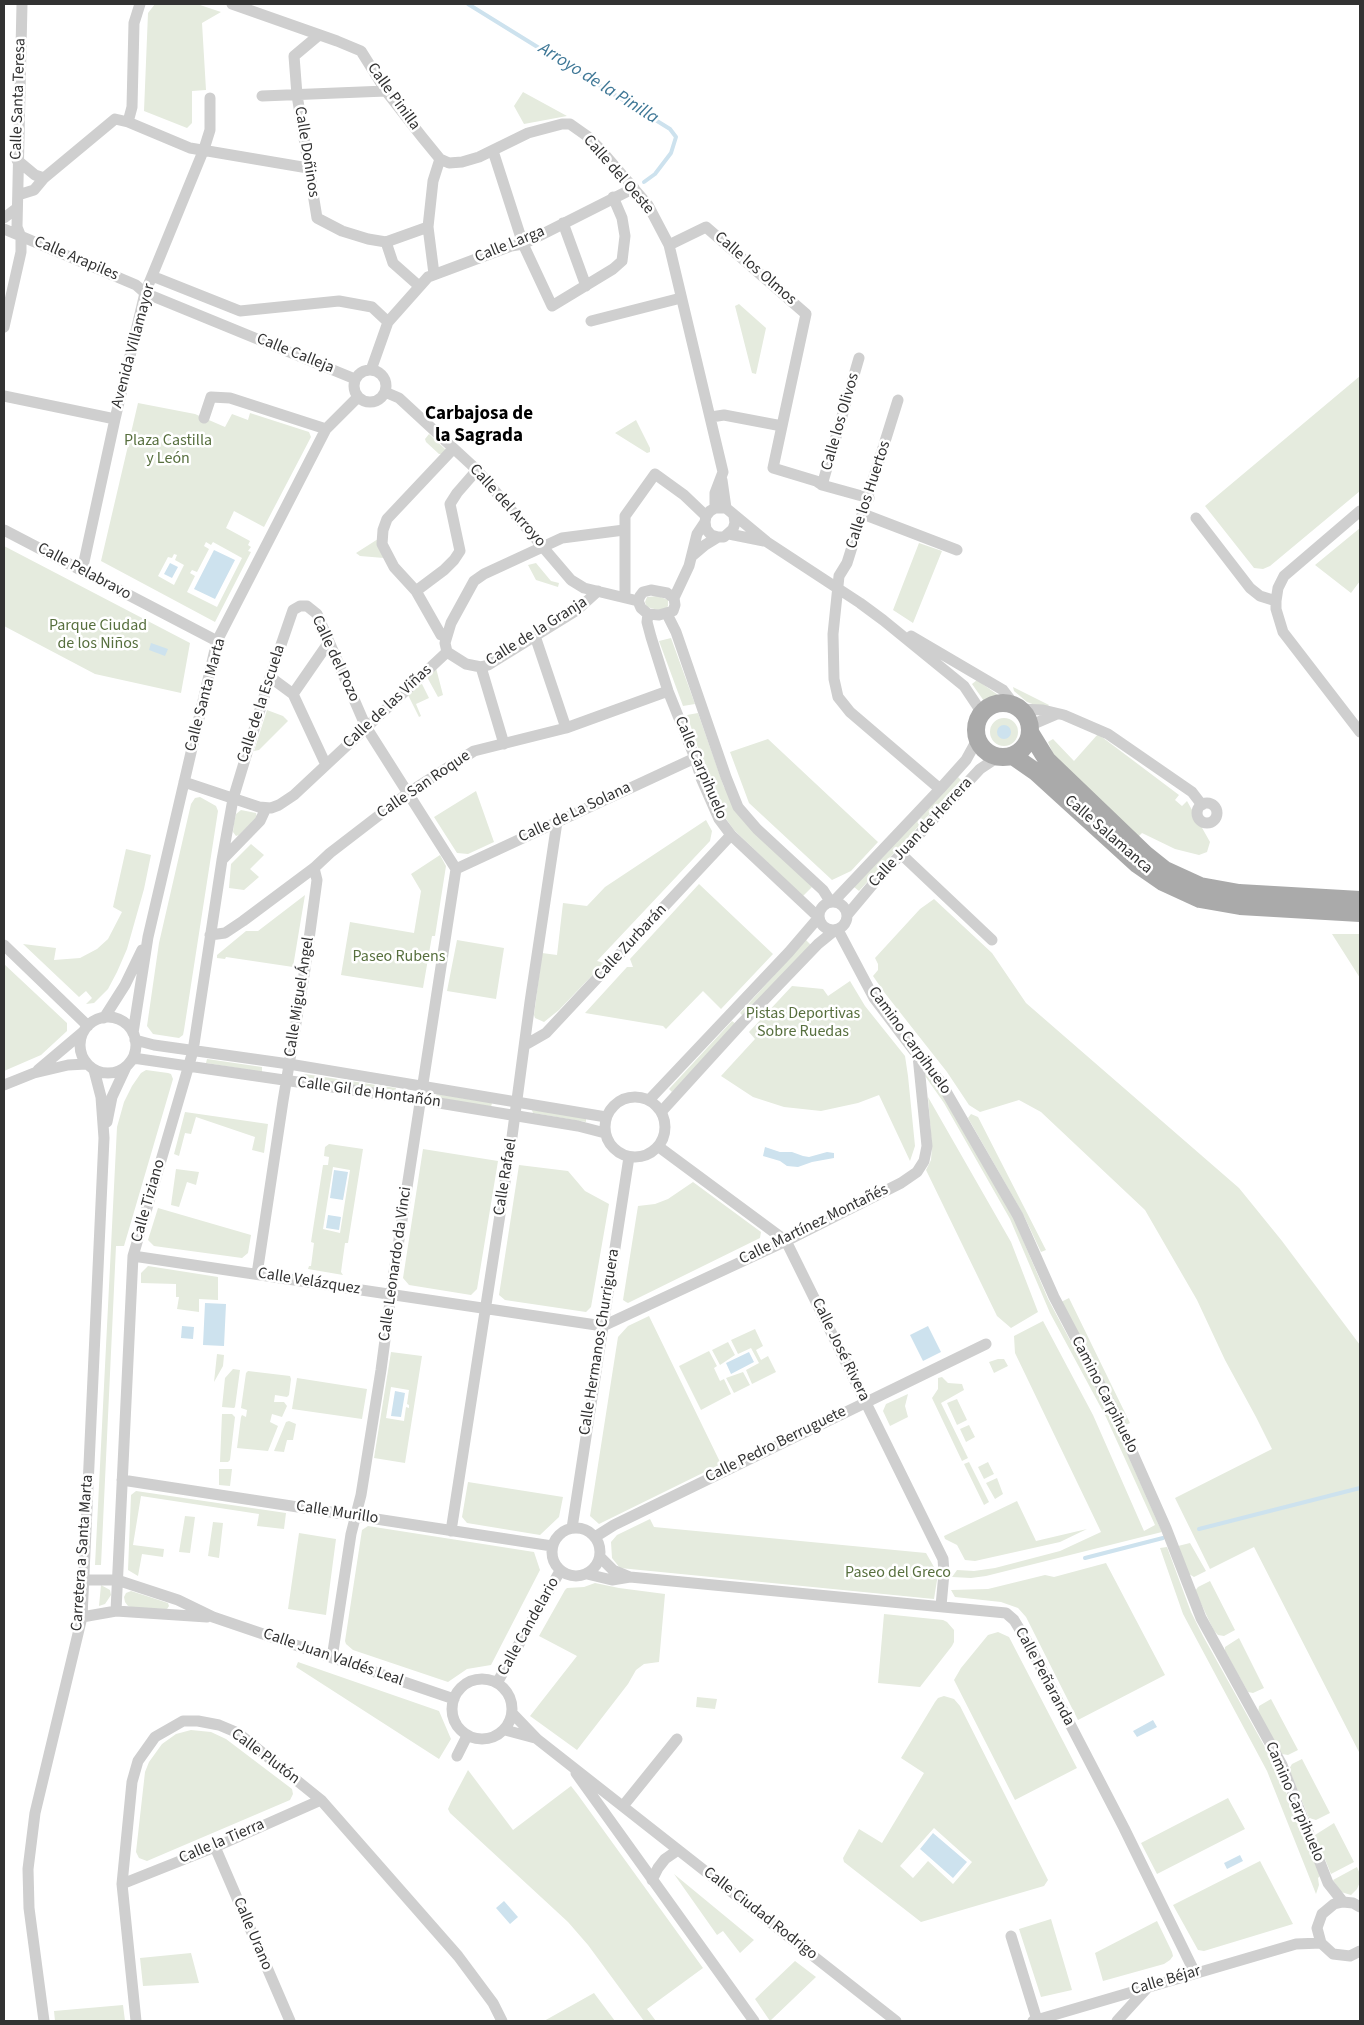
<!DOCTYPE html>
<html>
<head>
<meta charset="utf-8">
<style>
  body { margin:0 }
  #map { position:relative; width:1364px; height:2025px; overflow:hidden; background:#fff; font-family:"Source Sans 3",sans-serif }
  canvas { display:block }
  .frame { position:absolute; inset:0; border:5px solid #323232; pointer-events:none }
</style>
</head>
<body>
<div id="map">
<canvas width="1364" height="2025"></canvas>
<div class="frame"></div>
</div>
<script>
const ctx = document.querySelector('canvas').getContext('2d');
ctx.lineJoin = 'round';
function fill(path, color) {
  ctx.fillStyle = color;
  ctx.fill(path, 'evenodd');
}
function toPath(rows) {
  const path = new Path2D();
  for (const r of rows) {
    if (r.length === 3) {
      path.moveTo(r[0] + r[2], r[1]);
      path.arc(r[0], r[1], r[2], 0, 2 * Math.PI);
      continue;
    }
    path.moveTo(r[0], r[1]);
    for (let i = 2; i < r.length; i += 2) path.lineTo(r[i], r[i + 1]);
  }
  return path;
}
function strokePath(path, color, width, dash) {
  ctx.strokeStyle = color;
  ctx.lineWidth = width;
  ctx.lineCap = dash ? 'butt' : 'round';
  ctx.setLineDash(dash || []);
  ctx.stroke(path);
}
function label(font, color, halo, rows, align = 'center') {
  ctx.font = font + ' "Source Sans 3",sans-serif';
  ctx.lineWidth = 5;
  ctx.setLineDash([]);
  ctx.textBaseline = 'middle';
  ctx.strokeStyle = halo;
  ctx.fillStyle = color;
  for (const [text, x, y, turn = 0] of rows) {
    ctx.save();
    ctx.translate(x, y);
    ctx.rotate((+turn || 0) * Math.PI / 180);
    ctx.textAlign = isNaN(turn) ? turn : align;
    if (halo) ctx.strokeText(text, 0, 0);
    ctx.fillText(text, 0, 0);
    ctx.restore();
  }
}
fill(toPath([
  [155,4,197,4,221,12,202,23,206,90,192,91,192,123,187,128,144,111,148,13],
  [523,92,567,116,524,124,514,106],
  [739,304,766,328,756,374,752,373,735,306],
  [1360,376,1360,491,1270,566,1263,569,1254,568,1205,506],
  [138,403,195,414,225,427,232,414,248,420,250,413,309,432,311,437,264,527,234,511,226,528,250,541,248,545,251,547,248,551,251,552,215,622,101,561],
  [206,542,211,545,213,542,242,558,217,607,187,592,195,576,190,573,192,570,197,572,209,549,204,546],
  [174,554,177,555,175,560,184,565,174,585,158,576,168,557,172,558],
  [636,420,650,448,650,452,647,453,615,433],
  [429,434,446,450,442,454,439,454,426,442,425,439],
  [1360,528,1360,581,1351,593,1315,565],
  [378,539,384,558,360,556,356,553],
  [919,543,942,551,913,623,893,610],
  [4,546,190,643,181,693,95,674,4,626],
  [536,563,551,581,559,583,558,587,536,580,528,565],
  [658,596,668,600,668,606,665,609,658,610,647,607,645,602,647,597],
  [671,638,695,704,683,706,659,641],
  [436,668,443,695,438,697,427,677],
  [977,680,998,695,984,701,972,684],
  [421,682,429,698,416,704,421,716,419,717,408,695],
  [1013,687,1049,705,1047,707,1035,705,1027,702,1014,691],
  [267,710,283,716,288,721,259,750,254,751],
  [698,713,724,787,812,887,803,896,734,830,724,816,712,790,687,715],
  [1004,732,14],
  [1098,734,1179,795,1175,800,1182,806,1187,801,1210,842,1207,852,1199,855,1175,849,1142,833,1138,837,1054,756,1048,742,1053,739,1074,761],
  [768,739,878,842,851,871,832,880,749,803,730,752],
  [958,777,961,780,859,891,854,887],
  [476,791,494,842,468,854,457,853,434,817],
  [200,797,216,806,218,811,184,1030,183,1035,179,1038,153,1034,147,1026,159,943,191,804,195,798],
  [241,810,256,813,257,817,239,835,236,836,233,832,234,823,236,814],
  [706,820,712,831,710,841,597,961,604,963,559,1010,544,1022,535,1018,534,1015,542,953,557,955,563,903,587,906,605,887],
  [251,844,264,855,250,869,259,877,244,890,229,888,231,864],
  [126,849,151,855,144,889,127,949,117,972,108,989,94,1003,86,1004,92,998,86,991,79,997,23,944,56,948,54,960,80,958,97,949,108,939,122,912,113,907],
  [440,855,446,866,435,936,432,936,423,988,341,975,350,922,414,933,421,891,411,874],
  [699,884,773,954,721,1009,703,991,666,1029,663,1026,585,1013,627,967,633,967,630,959],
  [305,895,293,967,226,957,225,959,217,958,217,955,246,931,258,931],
  [934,899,992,953,1026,1003,1239,1188,1282,1241,1360,1345,1360,1754,1254,1547,1210,1569,1175,1498,1272,1449,1256,1417,1225,1360,1197,1300,1145,1210,1041,1112,1019,1100,980,1112,969,1105,947,1072,884,992,873,976,878,970,878,964,875,958,920,909],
  [1332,934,1360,934,1360,978],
  [457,940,504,948,496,999,447,991],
  [806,940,811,945,743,1016,740,1013],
  [4,964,67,1023,67,1031,41,1055,4,1071],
  [850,981,865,1006,905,1056,908,1076,915,1146,910,1161,879,1095,858,1103,821,1111,784,1107,753,1097,721,1076,755,1039,749,1032,792,986,823,989,828,996],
  [732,1021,736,1024,672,1092,669,1089],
  [207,1059,262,1067,262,1072,206,1063],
  [146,1070,168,1073,171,1074,173,1079,124,1246,116,1246,101,1565,95,1565,117,1127,124,1102,132,1086,141,1073],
  [926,1072,936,1083,1014,1219,1048,1299,1110,1415,1162,1532,986,1576,971,1578,952,1577,957,1570,974,1571,995,1568,1060,1551,1101,1532,1015,1353,1014,1336,1043,1321,1093,1415,1144,1531,1155,1525,1106,1417,1050,1313,1010,1219,944,1103,925,1076],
  [305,1074,396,1088,395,1092,302,1078,301,1076],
  [437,1094,492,1103,491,1107,435,1097],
  [928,1097,1011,1242,1038,1312,1011,1328,997,1316,926,1170,931,1160,932,1146],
  [532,1110,586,1117,586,1122,533,1113],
  [185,1112,268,1124,264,1153,252,1150,255,1137,196,1117,191,1134,185,1133,179,1156,174,1154],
  [971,1114,978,1117,1046,1250,1041,1252,1024,1216,968,1118],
  [329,1144,363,1149,348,1243,345,1243,341,1272,343,1275,308,1269,309,1266,311,1266,314,1243,311,1242,323,1165,328,1165,329,1157,324,1156,325,1147],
  [333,1167,350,1170,340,1233,323,1229],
  [423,1149,498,1161,477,1289,471,1295,409,1285,403,1278],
  [519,1165,568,1171,585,1191,609,1204,591,1307,586,1312,505,1300,499,1295],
  [176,1169,199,1172,196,1185,187,1182,179,1207,171,1205],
  [693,1182,761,1232,760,1238,628,1303,626,1302,623,1300,638,1206,655,1204,668,1199],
  [158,1208,251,1235,248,1253,242,1258,154,1246,148,1240],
  [148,1266,218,1277,218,1300,199,1299,199,1312,177,1309,179,1297,176,1297,176,1284,141,1283,141,1273],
  [1069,1298,1130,1423,1126,1425,1061,1302],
  [649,1316,721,1464,599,1524,590,1516,618,1337,628,1326],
  [755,1329,763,1346,756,1350,761,1360,768,1356,776,1372,752,1384,746,1370,759,1363,751,1348,738,1354,731,1340],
  [728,1342,735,1355,720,1365,712,1350],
  [709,1351,717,1366,714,1368,720,1381,724,1379,731,1394,701,1410,679,1366],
  [391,1352,422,1356,405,1463,374,1458],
  [391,1387,409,1390,407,1404,409,1405,409,1408,406,1407,404,1421,386,1418],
  [217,1354,224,1355,223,1366,214,1382],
  [998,1359,1004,1359,1008,1366,994,1373,989,1362],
  [233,1369,240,1370,235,1407,234,1408,222,1407,225,1378],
  [248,1371,290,1376,291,1379,289,1395,287,1397,275,1395,274,1402,284,1402,287,1406,282,1417,272,1414,270,1422,278,1426,268,1451,237,1448,241,1417,242,1415,246,1417,247,1410,241,1408,246,1373],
  [743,1372,750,1385,734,1393,726,1378],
  [942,1377,948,1383,962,1384,964,1390,941,1403,968,1458,962,1461,932,1398,938,1389,938,1378],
  [297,1378,367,1389,362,1419,292,1409],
  [908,1394,905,1406,908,1417,890,1426,883,1411,886,1404],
  [957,1399,967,1420,957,1425,947,1403],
  [222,1414,232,1414,235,1417,230,1460,228,1462,220,1462],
  [289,1421,296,1424,293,1440,287,1440,284,1452,274,1451,286,1422],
  [969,1425,975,1437,966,1442,960,1429],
  [969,1462,989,1502,984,1505,964,1464],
  [988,1462,994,1474,984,1479,978,1467],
  [219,1469,232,1469,230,1486,219,1485],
  [997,1478,1003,1494,995,1499,986,1483],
  [468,1482,563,1497,559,1517,540,1535,467,1523,462,1517],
  [136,1491,286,1513,284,1529,257,1526,259,1514,141,1496,133,1545,164,1549,163,1557,142,1554,138,1576,128,1570,131,1495],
  [1017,1501,1036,1541,1087,1529,1060,1542,975,1561,965,1560,957,1545,945,1539,944,1536],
  [185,1516,195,1517,190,1553,179,1552],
  [650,1519,654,1527,926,1553,938,1574,934,1599,620,1568,612,1558,611,1542,617,1535],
  [213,1522,223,1523,219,1558,208,1556],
  [368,1526,534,1552,540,1570,491,1665,467,1669,448,1682,353,1650,346,1644,345,1641,362,1530],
  [299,1533,336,1539,326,1615,288,1609],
  [1190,1543,1206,1571,1194,1577,1189,1574,1178,1546],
  [1167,1547,1191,1612,1203,1636,1276,1767,1320,1876,1318,1878,1319,1885,1316,1894,1267,1771,1183,1614,1160,1548],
  [1106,1563,1165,1675,1078,1720,1026,1617,1018,1608,1001,1602,955,1597,951,1590,988,1589,1045,1575,1054,1577],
  [1210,1581,1235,1630,1224,1636,1218,1635,1214,1631,1195,1591,1198,1587],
  [595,1583,619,1588,665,1594,659,1662,644,1664,636,1670,628,1684,577,1750,530,1716,577,1656,539,1636,565,1590,567,1588,584,1587],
  [101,1585,110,1590,111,1595,105,1604,99,1606],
  [131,1591,168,1603,169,1606,167,1609,134,1608,128,1606,125,1602,124,1597,126,1593],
  [884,1614,943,1620,947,1622,954,1630,954,1642,952,1646,920,1687,878,1683],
  [998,1632,1009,1637,1077,1768,1015,1800,954,1680,961,1668,988,1635],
  [1239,1638,1264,1688,1253,1693,1248,1692,1225,1651,1225,1647],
  [298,1662,439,1711,451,1739,439,1759,296,1667],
  [944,1696,954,1699,960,1706,1048,1880,1044,1886,921,1922,844,1862,843,1858,859,1829,882,1843,924,1773,901,1758,935,1702,938,1698],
  [934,1828,972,1862,953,1884,928,1861,913,1878,900,1866],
  [697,1697,717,1699,715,1709,696,1707],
  [1271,1699,1298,1750,1288,1755,1282,1754,1258,1713,1259,1706],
  [191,1730,211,1732,226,1739,292,1789,293,1794,290,1800,147,1861,139,1858,136,1852,145,1772,149,1762,162,1744,176,1734],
  [1302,1759,1330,1813,1316,1820,1309,1818,1289,1769,1292,1764],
  [468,1770,513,1830,571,1786,578,1795,703,1968,647,2009,656,2021,644,2021,588,1945,568,1922,450,1813,448,1809,451,1802],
  [1228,1798,1245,1829,1157,1874,1141,1843],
  [1334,1823,1354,1862,1331,1874,1315,1835],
  [1260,1861,1293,1924,1204,1951,1198,1950,1173,1905],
  [1357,1867,1360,1874,1360,1882,1357,1889,1351,1895,1341,1892,1333,1880],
  [674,1874,754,1940,740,1953,723,1931,717,1935],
  [1051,1919,1072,1990,1041,1997,1019,1929],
  [1157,1921,1172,1952,1173,1956,1170,1960,1164,1964,1103,1981,1095,1953],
  [191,1953,199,1983,143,1986,140,1958],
  [795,1961,816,1977,770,2021,755,1999],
  [594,1993,615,2021,544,2021],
  [123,2005,125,2021,55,2021,54,2011]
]), '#e5ebde');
fill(toPath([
  [214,550,235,560,215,599,194,589],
  [170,563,178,567,172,578,164,574],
  [151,643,168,649,165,656,149,650],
  [1004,732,7],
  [765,1147,780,1152,792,1152,803,1156,809,1157,827,1152,834,1153,834,1158,812,1162,798,1167,787,1166,780,1161,763,1156],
  [334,1170,348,1172,343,1200,330,1198],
  [328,1215,341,1217,339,1230,326,1228],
  [205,1303,226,1304,224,1346,203,1345],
  [182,1326,194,1327,193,1339,181,1338],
  [928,1326,941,1352,923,1361,910,1335],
  [749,1352,754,1362,731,1374,726,1363],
  [395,1391,405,1393,401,1417,391,1416],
  [1153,1720,1157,1727,1137,1737,1133,1731],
  [933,1833,967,1862,953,1878,920,1849],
  [1240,1855,1243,1861,1227,1869,1224,1863],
  [504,1901,518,1917,510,1924,496,1908]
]), '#cde2ee');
strokePath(toPath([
  [468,4,670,129,676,137,671,153,655,174,644,182],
  [1199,1529,1360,1488],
  [1085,1558,1163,1538]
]), '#cde2ee', 4);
strokePath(toPath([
  [232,4,337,41,361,51,386,91,422,137,440,159,449,163,462,162,479,157,528,133,562,124,570,124,587,136,600,149,648,205,669,245,723,472,715,493,715,508],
  [319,35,294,56,297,95,317,218,342,231,368,239,386,242,428,227],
  [262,96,386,91],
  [128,122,132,107,134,23,140,4],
  [493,151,523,244,552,306,613,269,622,261,625,236,622,218,613,197],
  [17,160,35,175,44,178],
  [18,195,34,190,44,178,115,119,128,122,190,148,308,168],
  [4,218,17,208],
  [563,223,586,286],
  [4,229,136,285,145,293,355,379],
  [386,242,393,263,419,286],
  [669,245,706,227,806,314,773,468,816,481,822,485,869,498],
  [434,274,428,227,433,181,440,159],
  [152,276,240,311,339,301,372,307,388,322],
  [591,321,681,298],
  [4,327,21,252,21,237,17,227,22,4],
  [371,370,388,322,428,277,511,246,523,244,634,188],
  [370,386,16],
  [385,392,399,398,477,470,571,580,584,588,638,601],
  [4,396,115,419],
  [898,400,847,563,839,576,833,634,834,679,838,697,850,712,940,789],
  [711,417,724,415,782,426],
  [204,418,211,397,230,398,326,429],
  [722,480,726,508],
  [822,485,859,358],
  [863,514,957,550],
  [734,516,735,523,733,529,724,537,718,537,711,535,706,529,705,522,706,516,710,511,715,508,726,508,767,542,860,603,883,620,964,686,982,713],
  [1196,518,1250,588,1260,596,1276,601,1276,609,1283,632,1360,732],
  [4,530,217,641],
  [729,534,764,541],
  [692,556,705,545,718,537],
  [82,571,115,419,145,293,204,149,210,130,210,98],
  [651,590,667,593,674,598,675,605,673,611,659,615,648,614,641,608,638,601,640,596,643,592,651,590],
  [416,591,444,570,454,560,460,551,450,504,457,493,477,470],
  [625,597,625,516,655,474,684,495,706,516],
  [674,598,689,566,697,534,705,522],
  [1276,601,1278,588,1284,576,1360,511],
  [648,614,647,622,651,637,668,691,695,758,701,778,719,819,731,835,814,913,819,915],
  [667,614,676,632,726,777,738,807,757,829,823,890,830,901],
  [535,636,566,728],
  [911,636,1003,690,1016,707],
  [446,637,441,635,416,591,394,567,382,544,383,530,387,519,453,449],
  [447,652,445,643,451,623,474,581,484,574,562,538,624,530],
  [447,652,466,664,481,667,488,665,577,610,598,591],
  [481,667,504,744],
  [270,677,293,694,326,765],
  [293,694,329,642],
  [1019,709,1043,710,1064,715,1108,734,1192,792,1202,805],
  [1029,726,1057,714],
  [184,782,259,807,271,808,279,805,294,795,447,652],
  [1207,813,10],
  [901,854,992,940],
  [223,859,260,821,266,808],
  [456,869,695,758],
  [834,901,940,789,966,760,977,740],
  [833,916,14],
  [848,914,874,883,980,769,998,757],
  [838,930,874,998,918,1056,940,1081,1018,1216,1054,1297,1114,1411,1166,1528,1201,1618,1282,1765,1328,1883,1343,1902],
  [210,935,225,933,243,921,314,868,330,853,408,793,474,751,566,728,668,691],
  [4,945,88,1026],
  [108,1045,28],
  [104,1018,125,985,142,950],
  [133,1033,148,937,217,641,326,429,358,397],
  [135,1040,154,1045,289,1064,606,1117],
  [525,1045,546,1033,731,835],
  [133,1058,421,1100,578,1126,605,1133],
  [38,1070,83,1032],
  [4,1085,34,1073,68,1065,86,1064],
  [635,1127,30],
  [649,1100,789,952,819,917],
  [661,1112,742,1023,818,944,834,931],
  [107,1122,112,1097,126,1067],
  [659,1147,786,1241,943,1559,944,1573,941,1606],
  [133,1256,603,1326,786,1241,901,1183,917,1172,924,1161,927,1146,918,1056],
  [257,1274,283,1101,305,969,317,880,314,868],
  [122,1480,552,1546],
  [576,1552,24],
  [572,1528,629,1157],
  [451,1531,512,1137,530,1002,557,822],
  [595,1537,614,1525,986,1344],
  [600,1557,613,1570,630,1577],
  [587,1574,612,1580,630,1577,1006,1613,1014,1620,1028,1643,1124,1828,1195,1973],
  [83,1580,117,1580,178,1600,213,1617,454,1699],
  [116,1611,133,1256,193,1051,222,860,233,799,270,677,293,610,300,606,307,606,317,614,366,727,456,869],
  [82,1617,116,1611,207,1617],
  [332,1658,351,1534,361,1495,381,1370,394,1272,456,869],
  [482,1709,30],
  [497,1683,560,1571],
  [513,1714,537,1739,896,2021],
  [505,1730,535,1738],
  [457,1756,467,1736],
  [576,1773,754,2021],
  [623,1806,677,1739],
  [215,1847,290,2021],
  [652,1880,658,1868,665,1859,678,1850],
  [122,1884,215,1847,321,1800],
  [1360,1907,1353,1903,1343,1902,1334,1904,1322,1914,1317,1928,1321,1943,1333,1954,1350,1956,1360,1951],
  [1011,1936,1037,2020],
  [44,2021,29,1908,28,1869,35,1813,82,1617,104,1138,101,1097,94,1070],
  [136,2021,122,1884,132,1782,138,1761,155,1737,183,1721,198,1721,219,1725,238,1733,321,1800,458,1956,493,2003,502,2021],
  [1033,2021,1296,1944,1321,1943],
  [1117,2021,1148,1987]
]), '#cfcfcf', 11);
strokePath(toPath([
  [1003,730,27],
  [1031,734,1047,760,1145,854,1165,870,1200,886,1239,893,1360,900],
  [1013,756,1036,772,1137,864,1163,882,1200,899,1240,906,1360,913]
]), '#aaa', 18);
label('16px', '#323232', '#fff', [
  ["Calle Pinilla",393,97,54],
  ["Calle Santa Teresa",19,99,-88],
  ["Calle Doñinos",306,152,81],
  ["Calle del Oeste",618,175,49],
  ["Calle Larga",510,245,-22],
  ["Calle Arapiles",76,259,23],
  ["Calle los Olmos",755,269,41],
  ["Avenida Villamayor",134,346,-75],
  ["Calle Calleja",295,354,22],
  ["Calle los Olivos",841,422,-74],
  ["Calle los Huertos",869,495,-72],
  ["Calle del Arroyo",507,506,48],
  ["Calle Pelabravo",84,572,28],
  ["Calle de la Granja",537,632,-32],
  ["Calle del Pozo",335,659,65],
  ["Calle Santa Marta",206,695,-75],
  ["Calle de la Escuela",262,704,-72],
  ["Calle de las Viñas",388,707,-43],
  ["Calle Carpihuelo",700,768,67],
  ["Calle San Roque",424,785,-34],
  ["Calle de La Solana",575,813,-25],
  ["Calle Juan de Herrera",921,833,-47],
  ["Calle Salamanca",1108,835,41],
  ["Calle Zurbarán",631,943,-47],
  ["Calle Miguel Ángel",300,997,-81],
  ["Camino Carpihuelo",909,1041,54],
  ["Calle Gil de Hontañón",369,1093,8],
  ["Calle Rafael",506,1177,-81],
  ["Calle Tiziano",149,1201,-74],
  ["Calle Martínez Montañés",814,1225,-26],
  ["Calle Leonardo da Vinci",396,1264,-82],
  ["Calle Velázquez",309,1282,9],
  ["Calle Hermanos Churriguera",600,1342,-81],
  ["Calle José Rivera",840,1350,64],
  ["Camino Carpihuelo",1104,1395,63],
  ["Calle Pedro Berruguete",776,1445,-26],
  ["Calle Murillo",337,1513,9],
  ["Carretera a Santa Marta",83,1553,-86],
  ["Calle Candelario",529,1627,-61],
  ["Calle Juan Valdés Leal",333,1658,19],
  ["Calle Peñaranda",1044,1677,62],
  ["Calle Plutón",265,1757,37],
  ["Camino Carpihuelo",1294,1802,67],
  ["Calle la Tierra",222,1842,-23],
  ["Calle Ciudad Rodrigo",760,1914,38],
  ["Calle Urano",252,1934,67],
  ["Calle Béjar",1166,1981,-16]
]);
label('16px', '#576f3e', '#fff', [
  ["Plaza Castilla",168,441],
  ["y León",168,459],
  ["Parque Ciudad",98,626],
  ["de los Niños",98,644],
  ["Paseo Rubens",399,957],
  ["Pistas Deportivas",803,1014],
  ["Sobre Ruedas",803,1032],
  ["Paseo del Greco",898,1573]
]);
label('italic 18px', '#3e7796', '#fff', [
  ["Arroyo de la Pinilla",598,84,32]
]);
label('bold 19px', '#000', '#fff', [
  ["Carbajosa de",479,415],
  ["la Sagrada",479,437]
]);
</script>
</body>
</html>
